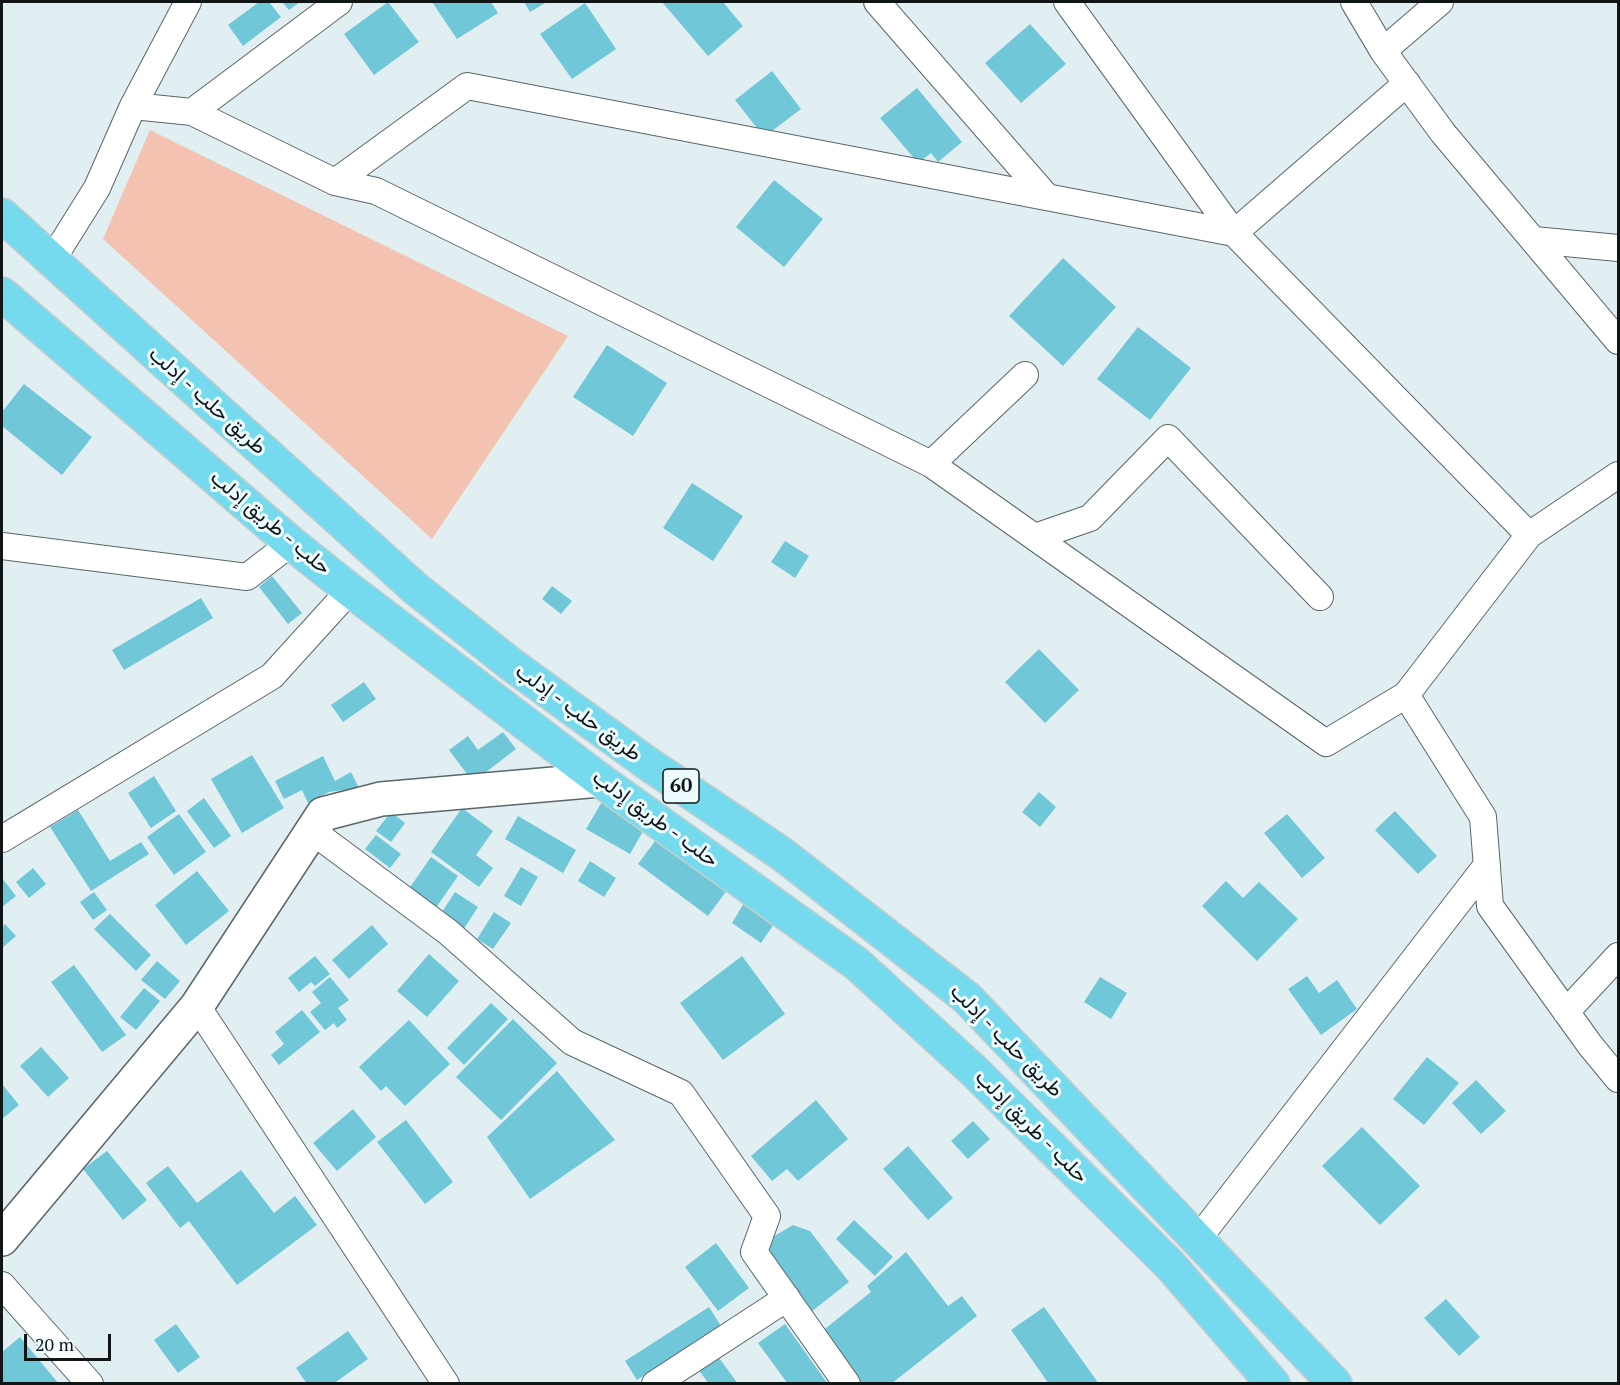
<!DOCTYPE html>
<html>
<head>
<meta charset="utf-8">
<style>
  body { margin:0 }
  #map { position:relative; width:1620px; height:1385px; overflow:hidden; background:#e1eff2; font-family:"PT Serif",serif }
  canvas { display:block }
  .frame { position:absolute; inset:0; border:3px solid #101516; pointer-events:none }
  .scale { position:absolute; left:24px; top:1334px; width:87px; height:27px; box-sizing:border-box; border:3px solid #101516; border-top:0; padding-left:8px; font-size:18px; line-height:21px; white-space:nowrap; color:#101516; -webkit-text-stroke:4px #effcff; paint-order:stroke }
</style>
</head>
<body>
<div id="map">
<canvas width="1620" height="1385"></canvas>
<div class="frame"></div>
<div class="scale">20 m</div>
</div>
<script>
const ctx = document.querySelector('canvas').getContext('2d');
ctx.lineJoin = 'round';
function fill(path, color) {
  ctx.fillStyle = color;
  ctx.fill(path, 'evenodd');
}
function toPath(rows) {
  const path = new Path2D();
  for (const r of rows) {
    path.moveTo(r[0], r[1]);
    for (let i = 2; i < r.length; i += 2) path.lineTo(r[i], r[i + 1]);
  }
  return path;
}
function strokePath(path, color, width, dash) {
  ctx.strokeStyle = color;
  ctx.lineWidth = width;
  ctx.lineCap = dash ? 'butt' : 'round';
  ctx.setLineDash(dash || []);
  ctx.stroke(path);
}
function label(font, color, halo, rows, align = 'center') {
  ctx.font = font + ' "PT Serif",Vazirmatn,serif';
  ctx.lineWidth = 6;
  ctx.setLineDash([]);
  ctx.textBaseline = 'middle';
  ctx.strokeStyle = halo;
  ctx.fillStyle = color;
  for (const [text, x, y, turn = 0] of rows) {
    ctx.save();
    ctx.translate(x, y);
    ctx.rotate((+turn || 0) * Math.PI / 180);
    ctx.textAlign = isNaN(turn) ? turn : align;
    if (halo) ctx.strokeText(text, 0, 0);
    ctx.fillText(text, 0, 0);
    ctx.restore();
  }
}
fill(toPath([
  [150,130,568,336,432,539,103,239]
]), '#f3c2b1');
fill(toPath([
  [259,2,269,2,281,17,243,46,228,25],
  [282,2,300,2,289,10],
  [388,2,419,42,374,75,344,34],
  [432,2,491,2,498,13,457,39],
  [524,2,547,2,530,12],
  [662,2,723,2,743,26,708,56],
  [585,3,616,49,572,79,540,34],
  [1030,24,1066,64,1021,103,985,63],
  [772,71,801,109,764,137,735,100],
  [917,88,962,142,938,162,931,153,918,163,880,118],
  [774,180,823,219,784,267,736,227],
  [1063,258,1116,307,1063,366,1009,316],
  [1138,327,1191,368,1150,420,1097,379],
  [607,345,667,383,633,436,573,397],
  [24,384,92,437,62,475,2,426,2,412],
  [692,483,743,516,713,561,663,528],
  [785,541,809,556,795,578,771,562],
  [272,576,302,613,288,624,259,587],
  [552,586,572,601,561,614,542,599],
  [201,598,213,618,124,670,112,650],
  [1039,649,1079,690,1045,723,1005,682],
  [364,682,376,699,343,722,331,705],
  [503,732,516,749,473,782,449,750,468,736,478,750],
  [252,755,284,808,242,833,211,779],
  [323,756,335,781,351,772,359,788,329,792,308,803,302,790,284,799,275,781],
  [154,776,176,811,151,828,128,793],
  [1039,792,1056,807,1040,827,1022,812],
  [204,798,231,836,214,848,187,811],
  [603,800,646,826,630,854,586,829],
  [462,808,493,831,476,855,493,868,479,887,431,852],
  [78,810,110,861,141,842,149,854,91,891,50,827],
  [1395,811,1437,856,1418,874,1375,830],
  [391,812,405,823,391,842,376,831],
  [179,814,206,852,174,875,147,837],
  [1287,814,1325,858,1302,878,1264,833],
  [518,816,576,850,563,873,505,839],
  [376,835,401,854,390,868,365,849],
  [658,837,728,889,708,916,638,864],
  [431,857,458,876,433,912,406,893],
  [590,861,616,878,604,897,578,881],
  [521,867,538,877,521,906,504,896],
  [33,868,46,884,29,898,16,882],
  [197,871,229,911,186,945,155,905],
  [2,878,16,896,2,907],
  [1226,881,1243,898,1259,882,1298,919,1257,961,1202,906],
  [94,892,107,910,93,920,80,902],
  [455,892,478,907,461,933,438,918],
  [744,903,774,924,761,943,732,923],
  [494,912,511,923,493,949,477,939],
  [110,914,151,955,136,971,94,929],
  [5,924,16,936,2,948,2,928],
  [372,925,388,944,349,979,332,960],
  [429,954,459,981,427,1017,397,991],
  [315,956,330,974,315,986,311,982,299,992,288,978],
  [742,956,785,1014,723,1060,680,1003],
  [157,961,180,981,165,999,141,980],
  [74,965,126,1035,102,1052,51,982],
  [1307,976,1319,993,1337,980,1357,1009,1321,1035,1288,989],
  [330,977,349,1000,338,1008,347,1020,337,1028,334,1023,325,1030,310,1012,321,1003,312,992],
  [1100,977,1127,993,1111,1019,1084,1002],
  [144,988,160,1001,136,1030,120,1017],
  [491,1003,508,1019,464,1065,447,1048],
  [302,1010,320,1032,279,1065,271,1055,284,1044,275,1032],
  [513,1019,557,1063,501,1120,456,1077],
  [409,1020,450,1064,405,1106,386,1086,381,1091,359,1067],
  [41,1047,69,1078,48,1097,20,1066],
  [1427,1057,1459,1083,1424,1125,1393,1099],
  [557,1071,615,1140,530,1199,487,1137],
  [1476,1080,1506,1111,1481,1134,1452,1103],
  [2,1084,19,1105,2,1119],
  [816,1100,848,1139,798,1181,787,1169,772,1181,751,1156],
  [353,1109,376,1137,337,1171,313,1143],
  [406,1120,453,1182,425,1204,377,1142],
  [973,1121,990,1139,968,1159,951,1141],
  [1362,1127,1420,1186,1380,1225,1322,1166],
  [908,1146,953,1198,928,1220,883,1169],
  [107,1151,147,1200,123,1220,83,1169],
  [168,1166,197,1203,241,1170,274,1213,295,1196,317,1225,237,1285,189,1221,180,1228,146,1183],
  [854,1220,893,1257,875,1276,836,1239],
  [793,1225,810,1231,849,1282,811,1312,766,1254,771,1238],
  [716,1243,749,1288,718,1311,685,1267],
  [906,1252,948,1306,962,1296,977,1316,891,1384,862,1384,821,1332,871,1292,867,1286],
  [1446,1299,1480,1337,1459,1356,1424,1318],
  [709,1307,721,1326,637,1380,625,1361],
  [1044,1307,1099,1384,1049,1384,1011,1330],
  [176,1324,200,1357,178,1373,154,1340],
  [785,1324,828,1384,788,1384,758,1343],
  [348,1331,368,1359,333,1384,307,1384,296,1368],
  [20,1337,59,1384,2,1384,2,1352],
  [717,1355,738,1384,709,1384,698,1369]
]), '#70c7d8');
const minor = toPath([
  [877,2,1046,196],
  [1067,2,1234,233,1407,83],
  [1354,2,1383,51,1443,133,1618,341],
  [1383,51,1440,2],
  [133,106,192,112,335,182,376,191,931,464,1326,743,1406,695,1483,817,1490,906,1590,1045,1618,1079],
  [192,112,339,2],
  [335,182,467,86,1234,233,1529,535],
  [1534,240,1618,248],
  [52,260,97,188,133,106,188,2],
  [931,464,1025,375],
  [1035,537,1090,518,1168,438,1320,597],
  [2,546,247,577,291,543],
  [1406,695,1529,535,1618,475],
  [312,831,448,932,572,1042,681,1093,767,1216,754,1252,847,1384],
  [2,839,272,676,350,590],
  [197,1006,446,1384],
  [1566,1012,1618,956],
  [1198,1239,1487,865],
  [2,1285,90,1384],
  [655,1384,787,1298]
]);
const tertiary = toPath([
  [2,1239,197,1006,323,814,381,799,600,780]
]);
const trunk = toPath([
  [2,215,416,589,512,665,647,763,782,854,967,998,1335,1384],
  [2,294,291,543,350,590,600,780,857,964,974,1071,1170,1265,1273,1384]
]);
strokePath(minor, '#5b6669', 28);
strokePath(tertiary, '#5b6669', 36);
strokePath(trunk, '#cacccc', 36);
strokePath(minor, '#fff', 26);
strokePath(tertiary, '#fff', 33);
strokePath(trunk, '#76daee', 33);
for (const [x, y, w] of [
  [681,786,36]
]) {
  const box = new Path2D();
  box.roundRect(x - w / 2, y - 17, w, 34, 4.5);
  ctx.fillStyle = '#effcff';
  ctx.fill(box);
  strokePath(box, '#101516', 1.5);
}
label('bold 20px', '#101516', null, [
  ["60",681,786]
]);
label('21px', '#101516', '#effcff', [
  ["طريق حلب - إدلب",207,401,42],
  ["حلب - طريق إدلب",270,523,40],
  ["طريق حلب - إدلب",578,713,36],
  ["حلب - طريق إدلب",655,819,36],
  ["طريق حلب - إدلب",1006,1041,45],
  ["حلب - طريق إدلب",1031,1127,45]
]);
</script>
</body>
</html>
